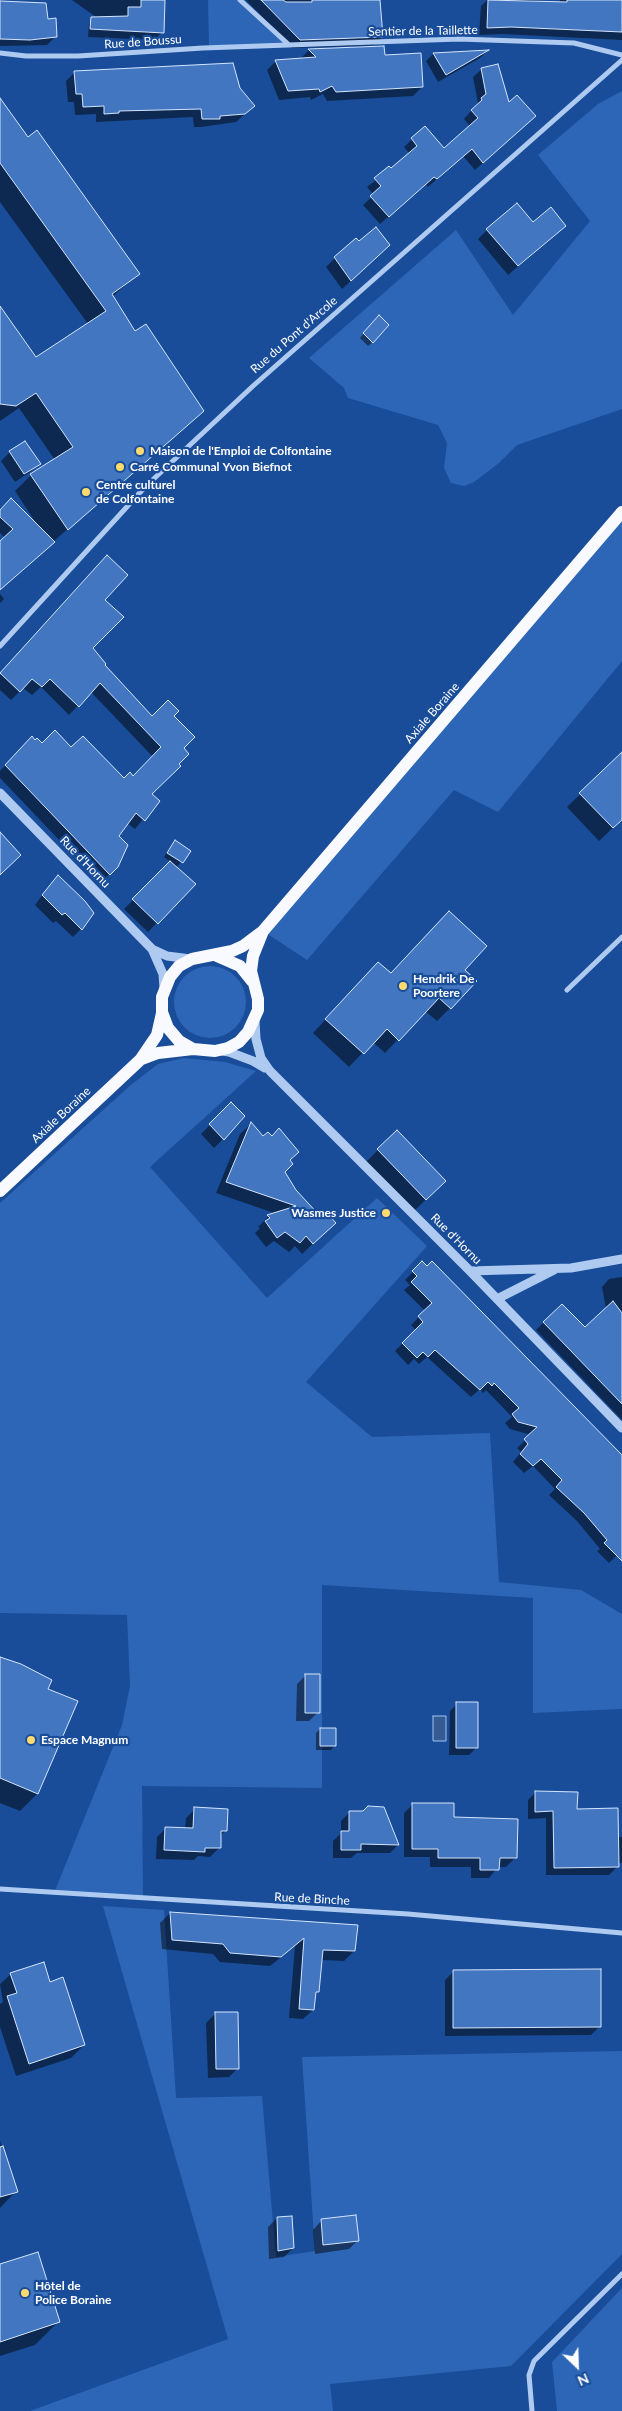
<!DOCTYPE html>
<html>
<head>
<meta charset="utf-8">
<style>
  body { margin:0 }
  #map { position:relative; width:622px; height:2411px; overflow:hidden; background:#194d99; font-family:Lato,sans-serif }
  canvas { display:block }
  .north { position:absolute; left:552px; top:2341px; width:50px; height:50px; -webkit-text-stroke:4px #194d99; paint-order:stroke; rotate:156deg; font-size:14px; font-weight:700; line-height:20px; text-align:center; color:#fff }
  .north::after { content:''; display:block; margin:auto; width:18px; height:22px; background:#fff; clip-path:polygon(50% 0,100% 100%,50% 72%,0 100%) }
</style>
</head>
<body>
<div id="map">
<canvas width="622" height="2411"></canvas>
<div class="north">N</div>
</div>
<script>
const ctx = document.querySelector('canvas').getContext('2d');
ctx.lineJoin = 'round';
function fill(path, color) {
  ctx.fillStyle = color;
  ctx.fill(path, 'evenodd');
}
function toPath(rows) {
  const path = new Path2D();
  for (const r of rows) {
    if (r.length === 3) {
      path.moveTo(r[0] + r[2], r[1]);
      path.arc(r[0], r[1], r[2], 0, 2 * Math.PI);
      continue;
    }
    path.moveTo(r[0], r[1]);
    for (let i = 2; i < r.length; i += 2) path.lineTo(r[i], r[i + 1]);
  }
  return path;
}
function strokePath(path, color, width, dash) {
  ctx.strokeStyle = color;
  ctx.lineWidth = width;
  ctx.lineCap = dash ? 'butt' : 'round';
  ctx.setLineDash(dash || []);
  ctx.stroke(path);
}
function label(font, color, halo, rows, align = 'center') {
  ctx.font = font + ' Lato,sans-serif';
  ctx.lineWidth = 4.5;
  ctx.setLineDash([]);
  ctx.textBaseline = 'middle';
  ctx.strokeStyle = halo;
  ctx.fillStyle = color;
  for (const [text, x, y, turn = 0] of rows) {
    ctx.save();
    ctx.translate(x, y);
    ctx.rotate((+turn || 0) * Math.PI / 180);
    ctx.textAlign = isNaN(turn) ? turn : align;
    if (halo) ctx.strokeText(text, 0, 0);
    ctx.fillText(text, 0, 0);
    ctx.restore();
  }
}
fill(toPath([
  [208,0,240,0,289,45,209,47],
  [622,91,622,409,517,445,499,463,474,482,464,486,451,483,444,468,447,443,438,425,348,398,344,388,309,358,456,230,513,315,590,221,538,155,598,104],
  [622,513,622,661,498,812,454,790,307,960,263,931],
  [210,1002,36],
  [184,1058,225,1062,256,1071,150,1167,267,1298,377,1198,427,1246,306,1382,372,1437,490,1433,499,1582,581,1590,622,1614,622,1709,533,1713,533,1598,322,1585,322,1788,142,1786,143,1899,54,1893,122,1725,130,1686,127,1615,0,1613,0,1203,132,1084,158,1064],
  [103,1906,164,1910,176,2098,262,2096,276,2257,315,2251,302,2057,622,2051,622,2254,511,2366,330,2384,333,2411,30,2411,228,2339],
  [622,2288,622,2411,557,2411,552,2362]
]), '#2d66b6');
const water = toPath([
  [433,1716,446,1716,446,1741,433,1741,433,1716]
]);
fill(water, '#365b92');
strokePath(water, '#a1c4f3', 1);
fill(toPath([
  [72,0,164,0,162,32,154,40,88,37,89,24,96,17],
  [246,0,379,0,382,37,374,45,292,48],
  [487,0,529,0,560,3,560,0,615,0,622,6,622,40,502,34,479,35,481,6],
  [0,2,46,21,56,36,47,45,0,46],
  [309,50,383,56,422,87,413,96,327,101,323,94,311,100,310,97,279,100,267,70,276,61,300,59],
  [486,52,480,58,438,82,426,61,433,54],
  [482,69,508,105,526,124,475,170,463,156,428,187,426,184,380,224,363,205,374,195,367,187,410,154,404,147,424,128,443,150,471,127,464,119,478,103,473,77],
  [75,72,239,89,254,106,236,122,201,127,194,127,193,117,96,122,96,114,75,115,74,102,68,102,66,81],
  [0,100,28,138,138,274,112,297,135,332,202,410,0,589,0,542,5,538,0,533,0,511,36,523,15,491,31,475,55,460,19,408,0,421,0,307,35,359,88,324,0,202],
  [533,223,556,234,508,275,478,239,487,230],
  [380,254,342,289,326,267,335,258],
  [374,321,373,342,368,346,360,338],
  [10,452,39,464,30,472,15,482,1,461],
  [98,566,103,600,92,648,103,665,152,718,172,716,182,748,151,794,158,801,135,829,127,823,118,836,117,867,100,883,0,778,0,771,32,738,42,745,71,749,124,780,133,778,153,757,91,692,69,715,41,687,32,695,23,688,11,700,0,690,0,675],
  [0,594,4,599,0,603],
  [622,754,622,819,599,841,567,807],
  [171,846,189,851,176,868,194,884,148,932,124,909,171,862,164,857],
  [50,885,81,929,73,937,56,921,53,923,35,905],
  [463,970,450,1008,437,1021,425,1011,385,1053,373,1042,349,1067,313,1033,365,977],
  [231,1104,223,1139,214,1148,201,1134],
  [251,1124,289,1160,283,1172,323,1234,302,1254,295,1246,289,1252,274,1241,266,1247,255,1233,260,1228,258,1227,268,1217,277,1214,216,1193,240,1134],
  [397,1131,445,1181,412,1213,365,1163],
  [422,1263,622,1458,622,1556,619,1553,609,1563,597,1551,600,1549,577,1521,549,1495,555,1489,533,1466,524,1473,513,1462,521,1452,517,1448,531,1435,510,1429,505,1423,512,1417,486,1390,483,1393,480,1389,471,1397,427,1357,419,1364,414,1359,408,1365,395,1351,416,1330,411,1325,425,1311,404,1290,410,1285,405,1280],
  [622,1277,622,1420,536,1330,544,1322,585,1329,606,1309,602,1287,609,1279],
  [0,1658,47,1689,76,1702,37,1794,20,1811,0,1803],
  [306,1675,318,1712,309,1721,296,1721,297,1684],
  [457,1704,476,1748,469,1755,449,1755,450,1711],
  [320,1729,335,1745,331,1750,316,1750,316,1733],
  [536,1792,576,1810,617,1837,622,1837,622,1863,617,1863,617,1867,609,1875,546,1875,546,1818,528,1819,528,1800],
  [413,1804,453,1819,515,1858,506,1867,498,1867,489,1878,471,1878,471,1867,430,1867,430,1857,404,1857,404,1813],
  [195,1809,225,1831,220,1836,219,1848,210,1857,198,1856,194,1860,156,1859,157,1837,166,1828,185,1829,186,1818],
  [349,1813,398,1845,390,1853,357,1853,351,1858,333,1858,333,1841,341,1833,341,1821],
  [170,1913,356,1927,354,1951,344,1961,321,1960,318,1992,314,1996,313,2010,303,2019,289,2018,295,1946,270,1966,220,1962,213,1954,162,1949,160,1923],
  [454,1971,600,2026,591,2035,445,2036,445,1980],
  [11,1974,84,2045,71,2058,16,2076,0,2027,0,2004,3,2002,0,1984],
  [216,2013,238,2068,229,2077,208,2078,206,2023],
  [0,2141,16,2191,0,2208],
  [277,2218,293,2248,284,2257,269,2259,268,2227],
  [322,2220,358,2240,349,2249,315,2254,313,2230],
  [0,2266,59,2321,35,2345,0,2356]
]), '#0007');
const building = toPath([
  [141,0,165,0,164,33,90,29,91,17,128,16,128,7,141,7,141,0],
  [261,0,283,0,286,2,312,2,312,0,380,0,383,37,300,40,261,0],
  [488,0,567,2,567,0,622,0,622,32,511,27,487,28,488,0],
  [0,1,46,3,48,19,56,18,57,37,30,40,0,39,0,1],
  [384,46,385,55,421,53,423,87,336,92,332,86,320,92,319,89,288,91,275,60,316,57,308,49,384,46],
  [489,50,446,75,433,53,489,50],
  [233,63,240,88,255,106,245,114,220,116,220,119,202,119,201,109,119,111,119,113,104,114,104,106,83,107,82,94,76,94,74,71,233,63],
  [498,64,509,102,517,95,536,116,483,163,472,149,437,179,434,177,389,217,370,196,381,186,374,178,389,166,391,168,417,146,411,138,425,126,444,148,478,118,471,110,482,100,481,98,486,94,481,68,498,64],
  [0,98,28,137,37,130,140,274,112,294,135,331,146,324,204,411,68,530,30,474,73,447,36,393,16,406,0,404,0,306,36,357,106,311,0,163,0,98],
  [517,203,533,222,551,207,566,226,518,266,486,229,517,203],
  [376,227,390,245,351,281,334,257,356,238,359,241,376,227],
  [379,315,389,325,373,343,363,333,379,315],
  [25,441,41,464,24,474,9,451,25,441],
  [11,498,55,542,0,590,0,541,13,529,0,517,0,510,11,498],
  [107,555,128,575,105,600,124,617,93,648,106,664,105,665,152,716,168,700,179,711,174,716,195,737,184,748,189,754,179,764,181,766,152,794,160,801,145,821,136,813,119,836,128,845,118,867,110,875,5,765,32,736,35,740,37,738,42,743,55,730,71,747,83,736,124,778,130,772,133,776,161,747,100,683,79,707,50,679,42,687,32,679,20,692,0,673,107,555],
  [622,752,622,820,613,828,579,793,622,752],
  [0,832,21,855,0,875,0,832],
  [175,840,191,851,183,863,167,853,175,840],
  [170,861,196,884,158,924,132,899,170,861],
  [58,875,85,901,94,913,82,930,65,913,62,915,42,895,58,875],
  [449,911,487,946,465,970,477,981,451,1009,439,998,399,1041,387,1029,364,1054,325,1019,378,962,391,973,449,911],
  [231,1102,245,1116,224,1140,209,1124,231,1102],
  [251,1122,263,1136,268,1132,272,1136,279,1128,299,1152,290,1160,293,1164,285,1172,296,1190,320,1216,325,1211,336,1223,313,1244,306,1236,300,1243,285,1232,277,1238,265,1221,270,1218,267,1215,296,1206,226,1182,251,1122],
  [397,1130,446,1181,426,1200,377,1149,397,1130],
  [422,1261,427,1266,432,1261,622,1455,622,1561,604,1543,607,1540,584,1513,556,1487,562,1480,541,1459,533,1466,520,1454,528,1444,524,1439,537,1427,518,1422,512,1414,519,1408,494,1383,492,1386,488,1382,480,1390,435,1350,428,1357,423,1352,417,1358,402,1343,423,1322,418,1316,432,1303,411,1282,417,1276,412,1271,422,1261],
  [613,1301,622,1313,622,1404,543,1322,562,1304,585,1327,613,1301],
  [0,1657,21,1664,52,1680,48,1689,78,1701,38,1794,0,1778,0,1657],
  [305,1674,320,1674,320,1713,305,1713,305,1674],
  [456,1702,478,1702,478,1748,456,1748,456,1702],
  [320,1728,336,1728,336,1746,320,1746,320,1728],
  [535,1791,578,1792,577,1809,618,1808,619,1867,554,1868,553,1811,535,1812,535,1791],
  [412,1803,454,1803,454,1817,518,1819,517,1858,500,1858,499,1870,480,1870,480,1858,438,1858,438,1849,412,1849,412,1803],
  [368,1806,384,1807,399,1845,361,1844,361,1850,341,1850,341,1831,349,1831,349,1811,363,1811,368,1806],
  [194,1807,228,1809,227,1831,221,1831,221,1848,205,1848,205,1852,164,1850,165,1827,193,1828,194,1807],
  [170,1912,358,1925,355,1951,323,1950,319,1992,316,1992,314,2010,299,2009,304,1938,281,1957,230,1953,223,1944,172,1940,170,1912],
  [44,1962,50,1982,63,1977,85,2045,29,2064,7,1996,17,1993,10,1973,44,1962],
  [601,1969,601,2027,453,2028,453,1970,601,1969],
  [215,2012,238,2012,239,2069,216,2069,215,2012],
  [3,2146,18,2192,0,2197,0,2147,3,2146],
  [356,2215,359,2241,323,2245,321,2219,356,2215],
  [292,2216,294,2248,278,2251,277,2217,292,2216],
  [38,2252,60,2322,0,2342,0,2264,38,2252]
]);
fill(building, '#4276c0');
strokePath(building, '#d5e5fc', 1);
strokePath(toPath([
  [240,0,288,44],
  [0,53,26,56,78,56,203,48,459,39,574,43,622,55],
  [0,646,145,487,253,386,622,60],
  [567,990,622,937],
  [0,1889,408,1914,622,1933],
  [532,2411,529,2375,534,2361,622,2274]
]), '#aecaf1', 5);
strokePath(toPath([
  [0,793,152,949,163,974,164,988],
  [152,949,167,956,191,959],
  [255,1021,256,1039,261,1058,270,1071,470,1271,622,1428],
  [222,1051,229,1052,253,1061,265,1068],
  [470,1271,571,1268,622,1259],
  [497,1299,554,1270]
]), '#aecaf1', 9);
strokePath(toPath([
  [263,931,253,956,251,971,258,999,258,1010,248,1032,239,1042,228,1048,215,1051,193,1049,179,1041,168,1028,162,1012,162,997,170,977,179,966,192,959,232,951,243,946,263,931,622,512],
  [217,956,240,966,252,981],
  [142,1059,158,1053,193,1049],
  [0,1191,140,1060,157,1035,162,1013]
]), '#f8faff', 12);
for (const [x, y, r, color] of [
  [140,451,5,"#ffda6e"],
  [120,467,5,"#ffda6e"],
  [86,492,5,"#ffda6e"],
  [403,986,5,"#ffda6e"],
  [386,1213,5,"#ffda6e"],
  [31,1740,5,"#ffda6e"],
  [25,2293,5,"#ffda6e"]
]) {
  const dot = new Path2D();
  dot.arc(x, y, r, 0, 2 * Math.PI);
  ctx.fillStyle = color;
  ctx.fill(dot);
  strokePath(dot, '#194d99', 2);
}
label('12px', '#fff', '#194d99', [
  ["Sentier de la Taillette",423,31,-1],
  ["Rue de Boussu",143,42,-4],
  ["Rue du Pont d'Arcole",294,335,-41],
  ["Axiale Boraine",432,713,-49],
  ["Rue d'Hornu",85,862,46],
  ["Axiale Boraine",61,1115,-43],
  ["Rue d'Hornu",456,1239,45],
  ["Rue de Binche",312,1899,3]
]);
label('bold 12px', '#fff', '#194d99', [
  ["Maison de l'Emploi de Colfontaine",150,451],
  ["Carré Communal Yvon Biefnot",130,467],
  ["Centre culturel",96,485],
  ["de Colfontaine",96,499],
  ["Hendrik De",413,979],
  ["Poortere",413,993],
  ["Wasmes Justice",376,1213,"right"],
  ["Espace Magnum",41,1740],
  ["Hôtel de",35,2286],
  ["Police Boraine",35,2300]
], 'left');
</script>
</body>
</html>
